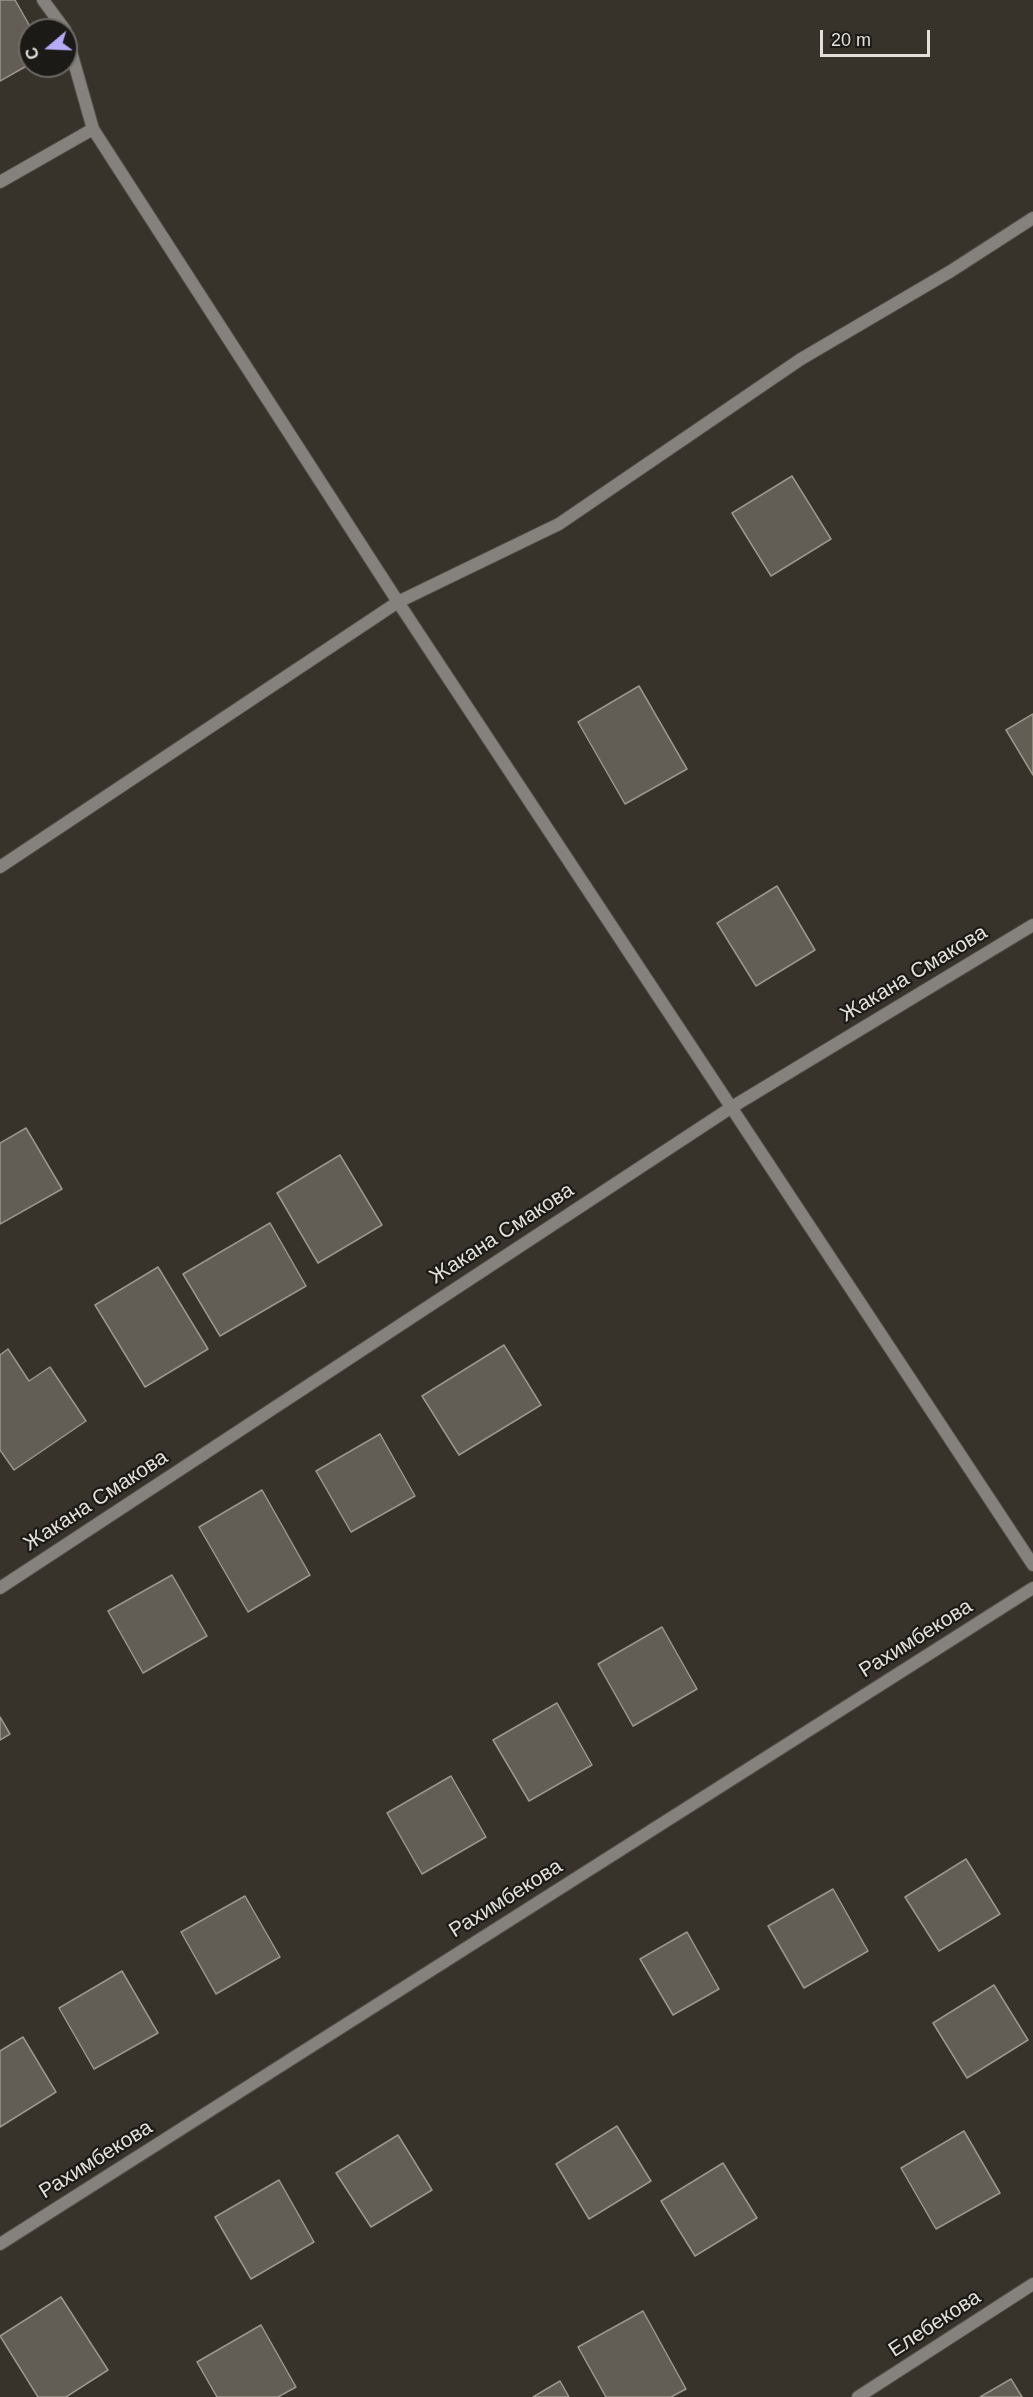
<!DOCTYPE html>
<html>
<head>
<meta charset="utf-8">
<style>
  body { margin:0 }
  #map { position:relative; width:1033px; height:2397px; overflow:hidden; background:#37322a; font-family:Helvetica,sans-serif }
  canvas { display:block }
  .north { position:absolute; left:18px; top:18px; width:60px; height:60px; box-sizing:border-box; background:#1c1a16; border:2px solid #6c6965; border-radius:50%; rotate:251deg; font-size:16px; font-weight:700; line-height:24px; text-align:center; color:#e3e0db }
  .north::after { content:''; display:block; margin:auto; width:21px; height:27px; background:#b6abf8; clip-path:polygon(50% 0,100% 100%,50% 72%,0 100%) }
  .scale { position:absolute; left:820px; top:30px; width:110px; height:27px; box-sizing:border-box; border:3px solid #e3e0db; border-top:0; padding-left:8px; font-size:18px; line-height:21px; white-space:nowrap; color:#e3e0db; -webkit-text-stroke:4px #1c1a16; paint-order:stroke }
</style>
</head>
<body>
<div id="map">
<canvas width="1033" height="2397"></canvas>
<div class="north">С</div>
<div class="scale">20 m</div>
</div>
<script>
const ctx = document.querySelector('canvas').getContext('2d');
ctx.lineJoin = 'round';
function fill(path, color) {
  ctx.fillStyle = color;
  ctx.fill(path, 'evenodd');
}
function toPath(rows) {
  const path = new Path2D();
  for (const r of rows) {
    path.moveTo(r[0], r[1]);
    for (let i = 2; i < r.length; i += 2) path.lineTo(r[i], r[i + 1]);
  }
  return path;
}
function strokePath(path, color, width, dash) {
  ctx.strokeStyle = color;
  ctx.lineWidth = width;
  ctx.lineCap = dash ? 'butt' : 'round';
  ctx.setLineDash(dash || []);
  ctx.stroke(path);
}
function label(font, color, halo, rows, align = 'center') {
  ctx.font = font + ' Helvetica,sans-serif';
  ctx.lineWidth = 4.5;
  ctx.setLineDash([]);
  ctx.textBaseline = 'middle';
  ctx.strokeStyle = halo;
  ctx.fillStyle = color;
  for (const [text, x, y, turn = 0] of rows) {
    ctx.save();
    ctx.translate(x, y);
    ctx.rotate((+turn || 0) * Math.PI / 180);
    ctx.textAlign = isNaN(turn) ? turn : align;
    if (halo) ctx.strokeText(text, 0, 0);
    ctx.fillText(text, 0, 0);
    ctx.restore();
  }
}
const building = toPath([
  [0,0,15,0,32,30,30,30,30,64,0,81,0,0],
  [792,476,831,539,771,576,732,513,792,476],
  [639,686,687,769,625,804,578,722,639,686],
  [1033,714,1033,775,1006,730,1033,714],
  [777,886,815,950,756,986,717,923,777,886],
  [26,1128,62,1189,0,1224,0,1143,26,1128],
  [340,1155,382,1225,318,1263,277,1193,340,1155],
  [270,1223,306,1286,220,1336,183,1274,270,1223],
  [158,1267,208,1349,145,1387,95,1305,158,1267],
  [504,1345,541,1405,459,1455,422,1396,504,1345],
  [8,1349,29,1381,50,1367,86,1421,14,1470,0,1450,0,1355,8,1349],
  [380,1434,415,1496,351,1532,316,1471,380,1434],
  [262,1490,310,1575,248,1612,199,1527,262,1490],
  [172,1575,207,1636,143,1673,108,1611,172,1575],
  [662,1627,697,1689,633,1726,598,1664,662,1627],
  [557,1703,592,1765,529,1801,493,1740,557,1703],
  [0,1717,10,1734,0,1740,0,1717],
  [451,1776,486,1837,422,1874,387,1813,451,1776],
  [966,1859,1000,1914,939,1951,905,1897,966,1859],
  [833,1889,868,1951,804,1988,768,1926,833,1889],
  [245,1896,280,1957,216,1994,181,1932,245,1896],
  [687,1932,719,1989,673,2015,640,1959,687,1932],
  [122,1971,158,2033,94,2069,59,2008,122,1971],
  [994,1985,1028,2040,967,2078,933,2023,994,1985],
  [23,2037,56,2092,0,2127,0,2051,23,2037],
  [617,2126,651,2181,589,2219,556,2164,617,2126],
  [964,2131,1000,2193,936,2229,901,2168,964,2131],
  [398,2135,432,2190,371,2227,336,2173,398,2135],
  [723,2163,757,2218,695,2256,661,2201,723,2163],
  [279,2180,314,2242,251,2279,215,2217,279,2180],
  [61,2297,108,2370,66,2397,38,2397,0,2336,61,2297],
  [643,2311,686,2389,671,2397,606,2397,578,2347,643,2311],
  [261,2325,296,2387,278,2397,217,2397,197,2362,261,2325],
  [1011,2379,1022,2397,980,2397,1011,2379],
  [560,2381,569,2397,533,2397,560,2381]
]);
fill(building, '#635e55');
strokePath(building, '#9c968c', 1.5);
const street = toPath([
  [43,0,65,30],
  [93,129,398,602,1033,1565],
  [0,182,93,129,66,34],
  [0,867,398,602,559,524,801,359,951,271,1033,218],
  [0,1588,732,1107,1033,925],
  [0,2244,1033,1588],
  [858,2397,1033,2284]
]);
strokePath(street, '#534e46', 14);
strokePath(street, '#85827e', 12);
label('21px', '#e3e0db', '#1c1a16', [
  ["Жакана Смакова",914,974,-31],
  ["Жакана Смакова",502,1234,-33],
  ["Жакана Смакова",96,1501,-33],
  ["Рахимбекова",916,1639,-32],
  ["Рахимбекова",506,1899,-32],
  ["Рахимбекова",96,2160,-32],
  ["Елебекова",935,2324,-33]
]);
</script>
</body>
</html>
